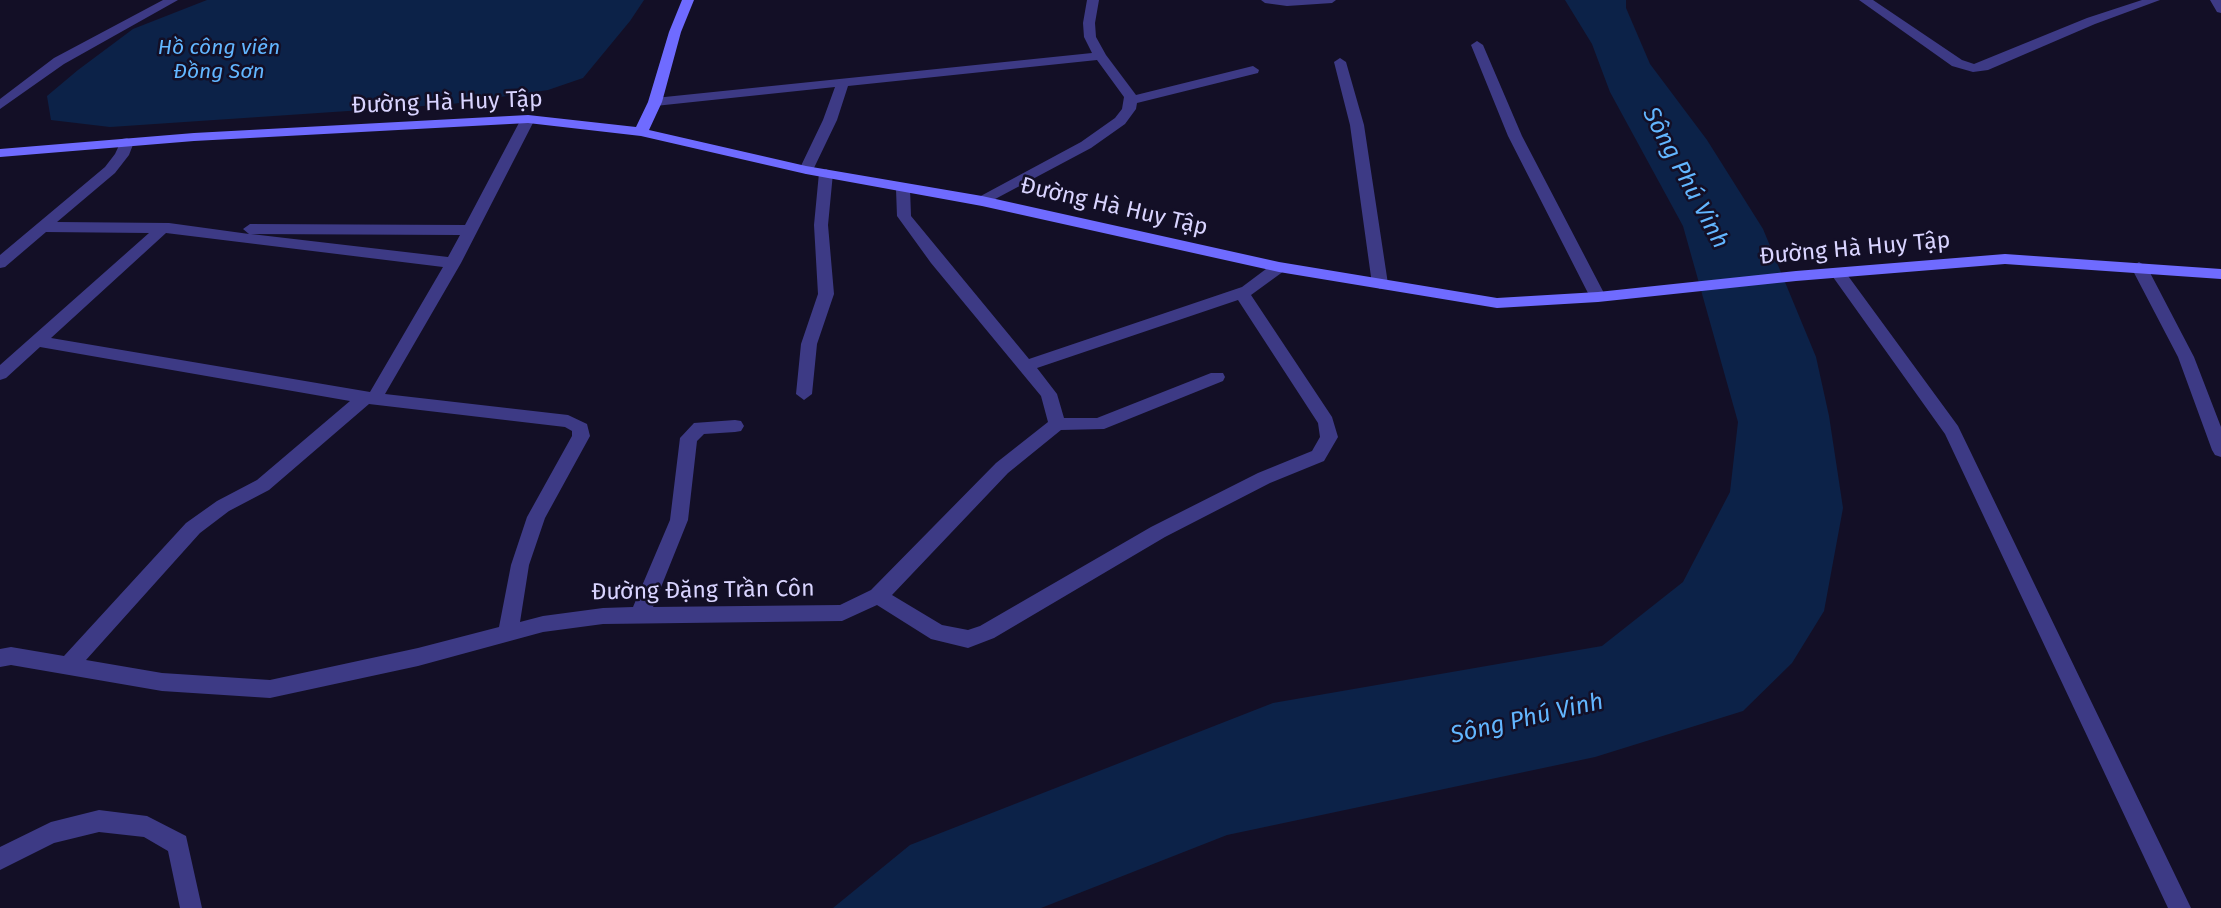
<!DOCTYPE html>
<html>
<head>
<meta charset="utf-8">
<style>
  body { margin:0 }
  canvas { display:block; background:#130f26 }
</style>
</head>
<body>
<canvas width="2221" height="908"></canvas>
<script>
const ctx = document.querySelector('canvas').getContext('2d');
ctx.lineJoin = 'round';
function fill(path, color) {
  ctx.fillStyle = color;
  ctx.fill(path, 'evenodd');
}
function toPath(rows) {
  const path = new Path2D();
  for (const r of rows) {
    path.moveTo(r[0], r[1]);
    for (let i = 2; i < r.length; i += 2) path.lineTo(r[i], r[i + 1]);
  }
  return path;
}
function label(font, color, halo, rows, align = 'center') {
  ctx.font = font + ' "Fira Sans",sans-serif';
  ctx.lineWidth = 5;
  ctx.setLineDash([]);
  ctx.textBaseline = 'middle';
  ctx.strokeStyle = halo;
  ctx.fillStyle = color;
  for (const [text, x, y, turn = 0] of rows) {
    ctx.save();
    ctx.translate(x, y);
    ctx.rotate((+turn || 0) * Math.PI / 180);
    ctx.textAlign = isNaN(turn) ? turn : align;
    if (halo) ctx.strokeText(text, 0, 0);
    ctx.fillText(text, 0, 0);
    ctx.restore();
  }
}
fill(toPath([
  [207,0,644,0,630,21,583,78,548,90,452,104,110,127,51,120,47,96,78,70,133,29],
  [1565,0,1626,0,1626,8,1650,64,1707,140,1763,229,1816,357,1829,416,1843,508,1824,611,1792,663,1743,711,1595,757,1227,835,1041,908,833,908,910,845,1273,703,1602,646,1683,582,1730,492,1738,422,1683,226,1610,92,1592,44]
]), '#0c2248');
fill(toPath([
  [1261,0,1336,0,1332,3,1287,6,1265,3,1261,0]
]), '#3d3a85');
fill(toPath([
  [163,0,178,0,64,64,0,109,0,99,54,58,163,0],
  [1087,0,1099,0,1095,23,1096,37,1106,55,1136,95,1253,66,1259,70,1258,73,1137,103,1136,109,1125,124,1091,148,982,206,975,201,977,198,1081,142,1115,118,1122,109,1124,97,1097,60,848,86,837,120,813,170,806,174,799,170,823,120,835,87,655,106,648,102,655,98,1092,53,1084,37,1083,23,1087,0],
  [1859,0,1873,0,1962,60,1974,64,2087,18,2142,0,2160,0,2095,24,1988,70,1973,72,1952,66,1859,0],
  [2210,0,2221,0,2221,13,2217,12,2210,0],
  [1477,41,1483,45,1522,136,1606,297,1604,301,1592,301,1590,297,1508,136,1471,45,1477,41],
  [1340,58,1346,62,1364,125,1388,284,1380,289,1372,284,1350,125,1334,62,1340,58],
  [528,115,535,119,461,263,385,394,568,415,587,424,590,436,545,518,529,565,520,622,543,616,603,608,633,607,670,520,680,438,694,423,735,420,741,421,744,426,741,431,735,432,704,434,697,441,688,520,653,607,840,605,871,590,996,463,1048,422,1041,396,931,263,897,216,896,189,903,185,910,189,911,216,1029,359,1242,287,1274,263,1284,263,1287,267,1284,271,1251,295,1332,417,1338,437,1324,461,1270,483,1165,537,994,638,968,648,931,639,877,605,842,621,603,624,543,632,418,666,270,698,162,691,11,665,0,667,0,649,11,647,64,656,186,523,217,501,257,480,350,401,40,347,6,378,0,380,0,365,149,233,46,232,5,267,0,268,0,255,105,167,115,154,122,139,127,138,134,142,129,155,115,173,57,222,169,223,249,234,243,229,250,224,465,225,521,119,528,115],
  [166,233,443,267,370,392,51,338,166,233],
  [251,234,460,235,448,257,251,234],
  [1238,300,1318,423,1320,437,1312,451,1258,473,1151,527,980,626,968,630,942,625,892,595,1008,473,1061,430,1104,429,1223,381,1225,377,1223,373,1211,373,1097,418,1064,418,1057,394,1037,368,1238,300],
  [369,404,565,427,572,431,572,436,527,517,511,565,499,627,418,648,270,680,162,673,86,660,200,533,229,511,269,490,369,404],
  [826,169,833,173,828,225,834,294,817,344,812,394,804,400,796,394,801,344,818,294,814,225,819,173,826,169],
  [2139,262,2147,267,2194,357,2221,427,2221,457,2215,455,2212,450,2178,357,2131,267,2139,262],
  [1838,268,1843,269,1958,426,2191,908,2168,908,1945,434,1833,277,1830,273,1838,268],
  [99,810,147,816,186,836,202,908,180,908,168,851,144,837,99,832,54,843,0,870,0,847,51,822,99,810]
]), '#3d3a85');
fill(toPath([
  [682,0,694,0,681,32,662,102,649,130,806,166,982,196,1279,262,1497,298,1598,292,1796,271,2005,254,2221,269,2221,279,2005,264,1796,281,1598,302,1497,308,1279,272,982,206,806,174,641,136,528,123,194,141,0,157,0,149,194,133,528,115,636,127,648,102,669,32,682,0]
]), '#6f6bff');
label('italic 21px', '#62b6ff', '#130f26', [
  ["Hồ công viên",219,48],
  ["Đồng Sơn",219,72]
]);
label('23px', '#d9d4ff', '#130f26', [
  ["Đường Hà Huy Tập",447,103,-2],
  ["Đường Hà Huy Tập",1114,207,13],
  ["Đường Hà Huy Tập",1855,249,-5],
  ["Đường Đặng Trần Côn",703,591,-1]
]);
label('italic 24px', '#62b6ff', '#130f26', [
  ["Sông Phú Vinh",1685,178,62],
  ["Sông Phú Vinh",1527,719,-13]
]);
</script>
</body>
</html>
